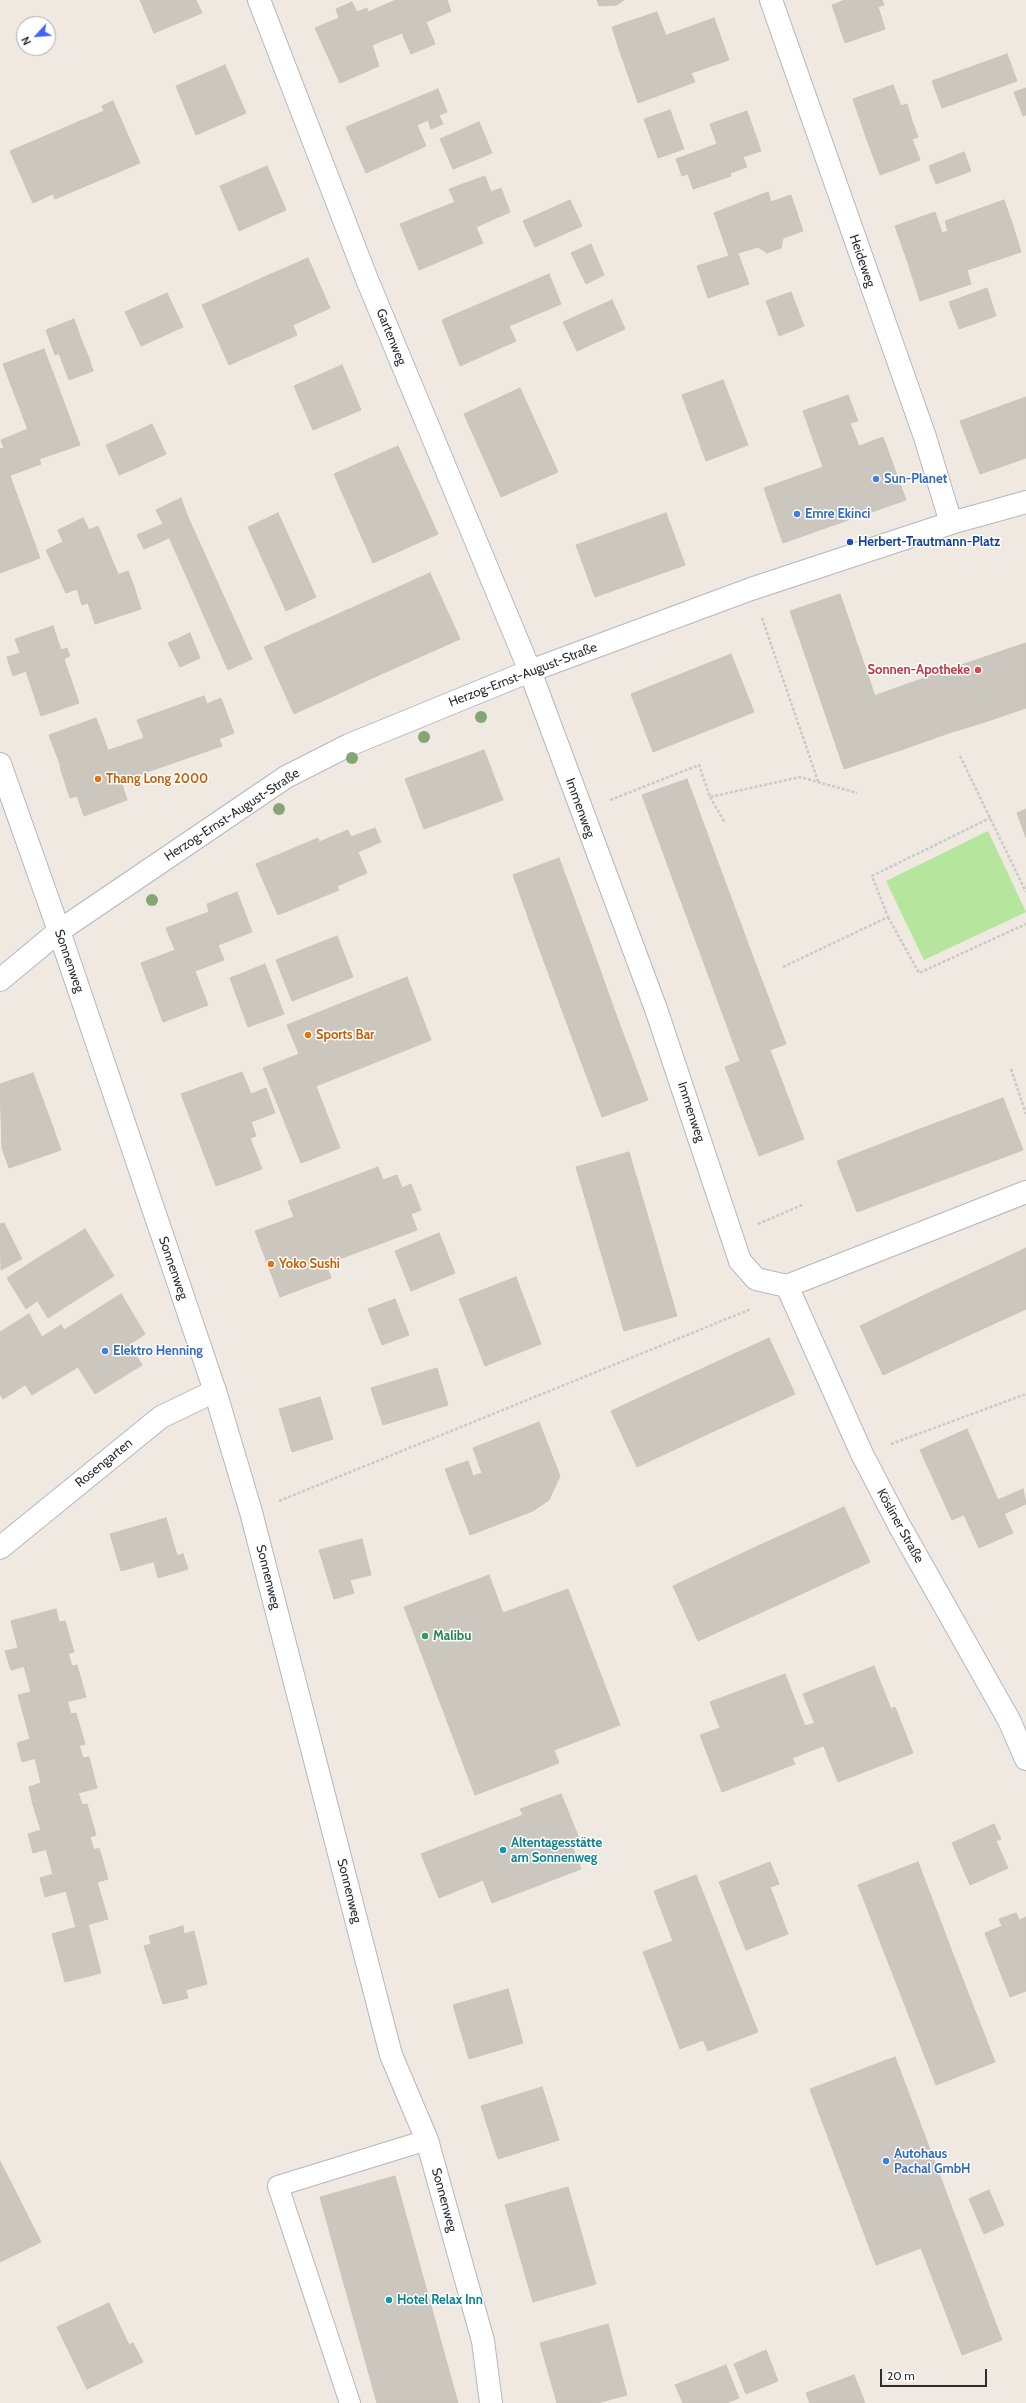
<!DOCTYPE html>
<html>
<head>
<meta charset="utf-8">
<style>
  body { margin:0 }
  #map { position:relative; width:1026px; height:2403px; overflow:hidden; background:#efe9e1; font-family:Cabin,sans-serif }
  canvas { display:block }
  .north { position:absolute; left:16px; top:16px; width:40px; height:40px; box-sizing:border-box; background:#fff; border:1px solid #ababab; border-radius:50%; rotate:244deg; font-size:11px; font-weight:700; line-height:16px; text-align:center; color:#2e2e2e }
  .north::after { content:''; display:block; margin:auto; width:14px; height:18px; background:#4264fb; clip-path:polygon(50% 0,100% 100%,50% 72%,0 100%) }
  .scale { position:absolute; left:880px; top:2369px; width:107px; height:18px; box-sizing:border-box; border:2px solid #2e2e2e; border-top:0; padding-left:5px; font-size:12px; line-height:14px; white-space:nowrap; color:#2e2e2e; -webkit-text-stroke:3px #fff; paint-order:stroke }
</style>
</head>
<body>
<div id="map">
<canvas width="1026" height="2403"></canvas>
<div class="north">N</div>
<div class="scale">20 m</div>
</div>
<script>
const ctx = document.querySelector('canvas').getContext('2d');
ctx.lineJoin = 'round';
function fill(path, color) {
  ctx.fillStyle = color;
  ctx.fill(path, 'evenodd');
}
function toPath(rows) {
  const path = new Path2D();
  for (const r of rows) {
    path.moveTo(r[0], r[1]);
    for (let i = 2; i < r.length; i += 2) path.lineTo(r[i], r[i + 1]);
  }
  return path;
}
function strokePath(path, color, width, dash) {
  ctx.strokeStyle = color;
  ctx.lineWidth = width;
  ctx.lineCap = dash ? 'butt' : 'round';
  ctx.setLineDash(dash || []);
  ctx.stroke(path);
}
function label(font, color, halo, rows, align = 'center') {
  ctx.font = font + ' Cabin,sans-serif';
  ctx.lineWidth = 3;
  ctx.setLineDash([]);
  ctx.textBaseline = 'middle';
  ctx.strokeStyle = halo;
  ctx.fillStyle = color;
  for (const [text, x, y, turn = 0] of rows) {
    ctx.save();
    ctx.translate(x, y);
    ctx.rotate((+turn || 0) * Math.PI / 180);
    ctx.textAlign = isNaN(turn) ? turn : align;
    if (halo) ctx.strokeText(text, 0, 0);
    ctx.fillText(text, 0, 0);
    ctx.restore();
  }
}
fill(toPath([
  [988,831,1026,912,924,960,886,881]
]), '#b6e59e');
const building = toPath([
  [140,0,196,0,202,13,154,33,140,0],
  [396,0,447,0,451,11,426,22,435,44,411,54,402,33,372,45,379,66,340,83,315,28,339,18,336,9,352,2,357,12,367,8,368,12,396,0],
  [597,0,624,0,617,5,599,6,597,0],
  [845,0,882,0,884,5,878,7,885,29,845,43,832,5,845,0],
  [657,12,666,36,620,52,612,27,657,12],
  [714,18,729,60,691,73,695,82,638,103,620,52,714,18],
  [1007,54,1017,81,942,108,932,81,1007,54],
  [225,65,246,113,196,135,176,86,225,65],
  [893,85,901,106,907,104,912,121,866,137,853,99,893,85],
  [1026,88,1026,115,1023,116,1014,92,1026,88],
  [438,89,447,112,439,115,443,124,431,129,428,120,417,125,426,146,366,173,346,127,438,89],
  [113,101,140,163,55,199,53,194,33,203,10,151,104,111,102,106,113,101],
  [670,110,684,149,658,158,644,119,670,110],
  [747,111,761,151,743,157,747,167,730,173,731,176,693,189,688,174,682,176,676,159,717,144,710,124,747,111],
  [912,121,918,137,912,139,920,160,880,175,866,137,912,121],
  [479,122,492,153,453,169,440,139,479,122],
  [964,152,971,171,936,184,929,166,964,152],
  [267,166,286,210,239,231,220,186,267,166],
  [485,176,491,192,501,188,510,212,476,227,483,243,419,270,400,224,455,202,449,189,485,176],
  [768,192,771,202,791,195,803,231,783,238,781,248,767,253,758,247,729,256,714,213,768,192],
  [570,200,582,226,535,247,523,221,570,200],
  [1004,200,1013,226,908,263,895,226,935,212,942,233,948,231,945,221,1004,200],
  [1013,226,1021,252,967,270,971,284,920,301,908,263,1013,226],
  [591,244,604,275,586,284,571,253,591,244],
  [738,253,749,284,708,298,697,266,738,253],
  [308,258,330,308,293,325,271,274,308,258],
  [271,274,297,335,229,365,202,305,271,274],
  [549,274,561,304,509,326,516,341,460,366,442,320,549,274],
  [987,288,996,316,959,329,949,302,987,288],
  [791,292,804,326,779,336,766,301,791,292],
  [167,293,183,327,141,346,125,312,167,293],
  [612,300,625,329,577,351,563,322,612,300],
  [74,319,83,344,55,355,46,330,74,319],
  [83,344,89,358,64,367,59,353,83,344],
  [44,349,80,445,39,459,3,364,44,349],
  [89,358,93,371,69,380,64,367,89,358],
  [342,365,361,410,313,430,294,386,342,365],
  [723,380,748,445,706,461,682,395,723,380],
  [520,388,558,472,501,497,464,414,520,388],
  [848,395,858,421,850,423,859,446,883,437,906,500,831,526,812,471,823,467,803,411,848,395],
  [1026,397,1026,458,980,474,960,421,1026,397],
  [152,424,166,454,138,467,124,437,152,424],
  [28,429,41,464,0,479,0,449,4,448,1,440,28,429],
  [124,437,138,467,119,475,106,445,124,437],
  [398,446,438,534,373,563,334,474,398,446],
  [812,471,831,526,783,543,764,488,812,471],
  [10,476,21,506,0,514,0,479,10,476],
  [181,498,188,517,165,528,156,510,181,498],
  [21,506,40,558,0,573,0,514,21,506],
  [278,513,316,597,286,611,248,527,278,513],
  [666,513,685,565,595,597,576,545,666,513],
  [188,517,252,659,228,670,165,528,188,517],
  [83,518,89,530,98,526,118,574,66,593,46,550,63,542,58,530,83,518],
  [163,524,169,538,144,549,137,535,163,524],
  [128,571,134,587,82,605,77,589,128,571],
  [430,573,460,639,377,676,347,610,430,573],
  [134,587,141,609,95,624,88,603,134,587],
  [840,594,875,696,825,713,790,611,840,594],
  [347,610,377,676,294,714,264,647,347,610],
  [53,626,61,650,67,648,70,656,64,659,79,703,41,716,26,671,13,676,7,657,20,653,15,639,53,626],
  [190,633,200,658,180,667,168,643,190,633],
  [1026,643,1026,699,1008,649,1026,643],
  [1008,649,1026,699,1026,708,988,721,967,663,1008,649],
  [731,654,754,712,653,752,631,694,731,654],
  [967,663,988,721,946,734,927,677,967,663],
  [927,677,946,734,904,749,885,692,927,677],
  [885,692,904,749,844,769,825,713,885,692],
  [204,696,207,704,221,698,234,733,219,739,222,746,121,781,127,800,84,816,77,796,70,798,60,767,144,738,137,720,204,696],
  [96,718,108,750,61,767,49,735,96,718],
  [484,750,503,800,424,829,405,779,484,750],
  [687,779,720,868,675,885,642,795,687,779],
  [1026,809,1026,838,1017,813,1026,809],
  [375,828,381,842,358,852,367,873,337,886,339,890,278,915,256,864,318,838,319,842,348,830,351,837,375,828],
  [559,858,589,939,542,956,513,875,559,858],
  [720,868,753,957,708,974,675,885,720,868],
  [237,892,252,932,218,945,224,960,195,971,208,1005,163,1022,141,963,175,950,166,928,209,912,207,904,237,892],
  [337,936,353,977,292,1001,276,960,337,936],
  [589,939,618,1020,572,1037,542,956,589,939],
  [753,957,786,1044,740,1061,708,974,753,957],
  [265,964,284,1014,248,1027,230,978,265,964],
  [407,977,431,1040,316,1086,340,1148,301,1163,263,1068,299,1054,287,1025,407,977],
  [618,1020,648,1100,602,1117,572,1037,618,1020],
  [770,1050,804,1139,759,1156,725,1067,770,1050],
  [242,1072,251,1094,266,1088,275,1113,251,1122,256,1136,250,1138,262,1169,216,1186,181,1094,242,1072],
  [33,1073,54,1130,2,1148,0,1084,33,1073],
  [1003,1098,1023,1150,940,1181,920,1129,1003,1098],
  [920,1129,940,1181,857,1212,837,1161,920,1129],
  [54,1130,61,1150,9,1168,2,1148,54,1130],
  [629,1152,653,1234,600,1249,576,1167,629,1152],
  [378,1167,383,1180,397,1175,402,1188,411,1184,421,1210,411,1214,417,1230,326,1264,331,1278,280,1297,255,1231,294,1217,288,1201,378,1167],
  [4,1223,22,1259,1,1270,0,1224,4,1223],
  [85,1229,114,1276,65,1307,36,1259,85,1229],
  [439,1233,455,1273,411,1291,395,1251,439,1233],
  [653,1234,677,1316,624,1331,600,1249,653,1234],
  [1026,1248,1026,1299,1007,1257,1026,1248],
  [1007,1257,1026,1299,1026,1309,954,1342,931,1292,1007,1257],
  [36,1259,51,1283,33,1294,37,1301,26,1309,7,1278,36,1259],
  [516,1277,541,1344,485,1366,459,1299,516,1277],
  [51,1283,65,1307,48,1318,33,1294,51,1283],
  [931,1292,954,1342,883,1375,860,1326,931,1292],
  [121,1294,145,1334,130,1344,105,1304,121,1294],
  [395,1299,409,1335,382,1345,368,1309,395,1299],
  [105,1304,142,1365,95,1394,74,1361,80,1357,64,1330,105,1304],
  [29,1314,42,1337,6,1360,0,1350,0,1332,29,1314],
  [61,1325,80,1357,74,1361,78,1367,32,1395,8,1358,61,1325],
  [769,1338,795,1394,712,1432,686,1376,769,1338],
  [0,1350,6,1360,8,1358,11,1361,0,1368,0,1350],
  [11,1361,25,1385,3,1399,0,1394,0,1368,11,1361],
  [437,1368,448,1405,383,1425,371,1388,437,1368],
  [686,1376,712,1432,637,1467,611,1411,686,1376],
  [320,1397,333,1439,292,1452,279,1409,320,1397],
  [539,1422,560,1476,549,1500,533,1511,470,1535,445,1469,468,1461,473,1476,482,1473,473,1448,539,1422],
  [967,1429,998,1500,952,1520,920,1450,967,1429],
  [1023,1489,1026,1504,1004,1514,998,1500,1023,1489],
  [998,1500,1013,1533,979,1548,964,1515,998,1500],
  [844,1507,870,1562,784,1602,758,1546,844,1507],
  [166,1518,177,1555,121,1571,110,1534,166,1518],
  [362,1539,371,1575,350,1580,354,1593,334,1599,319,1550,362,1539],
  [758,1546,784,1602,698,1641,673,1586,758,1546],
  [183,1554,188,1569,158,1578,154,1562,183,1554],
  [489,1575,503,1613,568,1589,620,1725,554,1750,559,1763,475,1795,404,1607,489,1575],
  [56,1609,59,1622,65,1621,74,1652,11,1670,5,1651,18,1648,11,1621,56,1609],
  [68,1653,72,1666,77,1665,86,1697,23,1713,18,1695,31,1692,24,1666,68,1653],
  [874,1666,891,1709,895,1707,913,1753,838,1782,803,1694,874,1666],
  [785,1674,805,1726,815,1723,823,1746,792,1758,795,1764,722,1792,700,1735,720,1728,710,1702,785,1674],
  [67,1701,71,1714,76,1713,85,1744,22,1762,17,1743,30,1739,23,1713,67,1701],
  [79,1745,83,1758,89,1757,97,1788,33,1805,29,1787,41,1783,35,1758,79,1745],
  [78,1792,82,1805,87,1804,96,1835,33,1853,28,1834,41,1830,33,1805,78,1792],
  [561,1794,581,1843,572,1846,581,1869,492,1903,483,1880,439,1898,421,1854,523,1815,520,1809,561,1794],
  [994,1824,1001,1839,996,1841,1008,1868,970,1885,952,1843,994,1824],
  [90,1837,94,1850,99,1848,108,1879,45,1897,40,1878,53,1874,46,1849,90,1837],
  [770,1862,779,1884,770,1887,788,1934,746,1950,719,1882,770,1862],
  [918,1862,956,1962,897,1985,858,1885,918,1862],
  [696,1875,758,2032,708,2051,703,2040,680,2049,643,1952,673,1941,654,1891,696,1875],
  [97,1882,108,1919,76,1928,66,1891,97,1882],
  [1016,1913,1019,1920,1026,1917,1026,1991,1010,1997,985,1933,1002,1926,999,1919,1016,1913],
  [88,1924,101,1973,65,1982,52,1934,88,1924],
  [183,1926,184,1934,194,1931,207,1984,186,1990,188,1998,163,2004,144,1946,151,1944,149,1936,183,1926],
  [956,1962,995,2062,936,2085,897,1985,956,1962],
  [508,1989,523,2043,469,2059,453,2005,508,1989],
  [895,2057,1002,2340,962,2355,921,2248,876,2265,810,2089,895,2057],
  [542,2087,559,2140,498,2159,481,2106,542,2087],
  [0,2161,41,2242,0,2262,0,2161],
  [395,2176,458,2403,377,2403,320,2197,395,2176],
  [568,2187,596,2284,533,2302,505,2205,568,2187],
  [989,2190,1004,2225,984,2234,969,2199,989,2190],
  [109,2303,129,2345,133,2343,143,2362,87,2389,57,2327,109,2303],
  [608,2324,627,2395,597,2403,557,2403,540,2343,608,2324],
  [766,2350,778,2381,746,2394,734,2364,766,2350],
  [726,2365,739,2398,727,2403,683,2403,675,2385,726,2365],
  [854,2375,865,2403,810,2403,806,2393,854,2375]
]);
fill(building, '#cbc7bf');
strokePath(building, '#cbc5ba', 1);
const service = toPath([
  [350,2403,278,2186,427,2140]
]);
const minor = toPath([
  [259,0,366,277,530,671,656,1009,740,1261,756,1279,787,1286,1026,1192],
  [771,0,925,437,951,523],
  [0,764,59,931],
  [0,980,59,931,286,777,349,745,530,671,751,589,951,523,1026,502],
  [787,1286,862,1454,899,1525,1009,1720,1026,1759],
  [0,1548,161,1417,215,1391]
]);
const tertiary = toPath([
  [59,931,215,1391,251,1512,391,2055,427,2140,483,2341,491,2403]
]);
strokePath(service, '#b4b7c1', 22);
strokePath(minor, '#b4b7c1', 24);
strokePath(tertiary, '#b4b7c1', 24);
strokePath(toPath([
  [762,618,818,781],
  [960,756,1026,892],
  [710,797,725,823],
  [610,800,699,765,710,797,800,777,857,793],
  [888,917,919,973,1026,924],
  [783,967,888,917,872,876,990,818],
  [1011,1069,1026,1114],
  [758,1224,802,1205],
  [891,1444,1026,1394],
  [279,1501,751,1309]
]), '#c9c9c9', 2.5, [3, 2]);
strokePath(service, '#fff', 20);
strokePath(minor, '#fff', 22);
strokePath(tertiary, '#fff', 22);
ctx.fillStyle = '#84a574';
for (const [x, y] of [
  [481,717],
  [424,737],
  [352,758],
  [279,809],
  [152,900]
]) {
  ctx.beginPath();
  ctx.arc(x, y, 6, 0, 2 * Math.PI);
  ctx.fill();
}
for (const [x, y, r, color] of [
  [876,479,4,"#3f7fe0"],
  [797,514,4,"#3f7fe0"],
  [850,542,4,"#1a4fb4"],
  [978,670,4,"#e0444e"],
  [98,779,4,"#e8710a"],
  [308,1035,4,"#e8710a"],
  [271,1264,4,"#e8710a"],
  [105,1351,4,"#3f7fe0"],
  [425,1636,4,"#2e9e5b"],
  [503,1850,4,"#0f9aa8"],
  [886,2161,4,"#3f7fe0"],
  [389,2300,4,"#0f9aa8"]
]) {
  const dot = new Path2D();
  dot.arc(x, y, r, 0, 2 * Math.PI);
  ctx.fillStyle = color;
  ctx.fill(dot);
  strokePath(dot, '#fff', 1.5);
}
label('13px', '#2e2e2e', '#fff', [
  ["Heideweg",862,261,71],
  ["Gartenweg",391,337,68],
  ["Herzog-Ernst-August-Straße",523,675,-21],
  ["Immenweg",580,808,70],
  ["Herzog-Ernst-August-Straße",232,815,-33],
  ["Sonnenweg",69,961,71],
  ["Immenweg",691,1112,72],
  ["Sonnenweg",173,1268,71],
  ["Rosengarten",104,1463,-39],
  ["Kösliner Straße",900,1526,61],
  ["Sonnenweg",268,1577,76],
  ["Sonnenweg",349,1891,76],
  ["Sonnenweg",444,2200,75]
]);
label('bold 13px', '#366cbe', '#fff', [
  ["Sun-Planet",884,479],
  ["Emre Ekinci",805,514],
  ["Elektro Henning",113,1351],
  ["Autohaus",894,2154],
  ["Pachal GmbH",894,2169]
], 'left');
label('bold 13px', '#164399', '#fff', [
  ["Herbert-Trautmann-Platz",858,542]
], 'left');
label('bold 13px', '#be3a42', '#fff', [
  ["Sonnen-Apotheke",970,670]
], 'right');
label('bold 13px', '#c56008', '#fff', [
  ["Thang Long 2000",106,779],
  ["Sports Bar",316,1035],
  ["Yoko Sushi",279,1264]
], 'left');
label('bold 13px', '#27864d', '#fff', [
  ["Malibu",433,1636]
], 'left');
label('bold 13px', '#0d838f', '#fff', [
  ["Altentagesstätte",511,1843],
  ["am Sonnenweg",511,1858],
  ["Hotel Relax Inn",397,2300]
], 'left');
</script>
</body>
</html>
